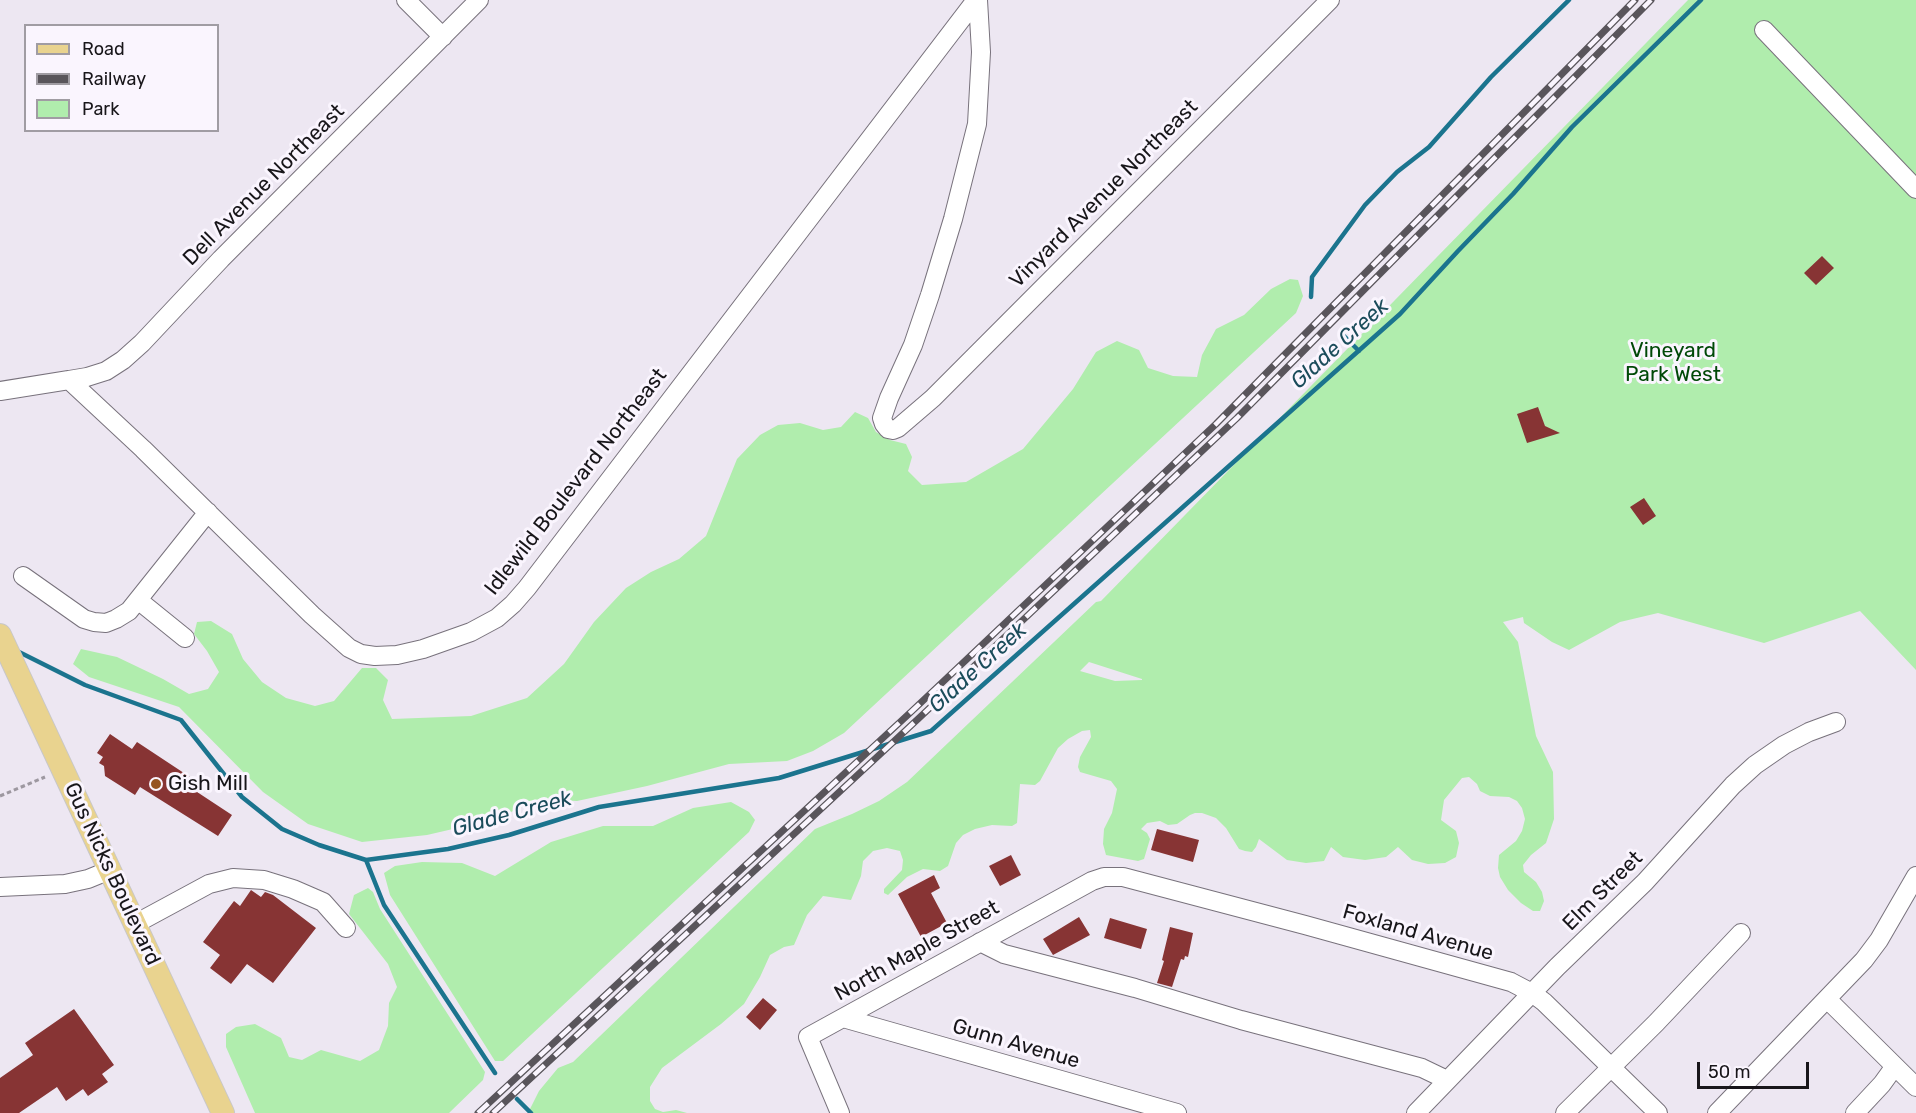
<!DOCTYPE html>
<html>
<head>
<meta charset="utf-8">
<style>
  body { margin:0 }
  #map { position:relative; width:1916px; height:1113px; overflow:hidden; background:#ede7f2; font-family:Rubik,sans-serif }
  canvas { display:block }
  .legend { position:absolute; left:24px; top:24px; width:195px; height:108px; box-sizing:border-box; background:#faf5fe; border:2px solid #a09ca3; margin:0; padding:8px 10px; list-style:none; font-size:18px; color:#18161a }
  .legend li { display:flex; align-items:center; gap:12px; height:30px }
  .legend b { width:30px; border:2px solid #a09ca3 }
  .scale { position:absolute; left:1697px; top:1062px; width:112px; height:27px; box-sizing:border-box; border:3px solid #18161a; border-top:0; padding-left:8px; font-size:18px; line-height:21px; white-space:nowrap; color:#18161a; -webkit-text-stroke:4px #faf5fe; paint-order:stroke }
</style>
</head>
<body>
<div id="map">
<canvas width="1916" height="1113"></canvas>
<ul class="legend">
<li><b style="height:8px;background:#e9d38f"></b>Road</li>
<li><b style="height:8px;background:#59555b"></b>Railway</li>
<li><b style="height:16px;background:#b0edad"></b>Park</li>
</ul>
<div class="scale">50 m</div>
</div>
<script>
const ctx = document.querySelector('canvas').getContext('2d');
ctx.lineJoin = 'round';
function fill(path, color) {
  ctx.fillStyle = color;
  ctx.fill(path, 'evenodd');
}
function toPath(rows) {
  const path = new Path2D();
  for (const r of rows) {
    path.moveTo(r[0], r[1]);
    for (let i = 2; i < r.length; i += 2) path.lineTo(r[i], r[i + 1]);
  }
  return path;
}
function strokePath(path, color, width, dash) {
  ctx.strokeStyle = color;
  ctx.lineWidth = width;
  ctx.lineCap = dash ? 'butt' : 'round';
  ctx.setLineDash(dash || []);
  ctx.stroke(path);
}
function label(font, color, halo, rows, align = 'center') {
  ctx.font = font + ' Rubik,sans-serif';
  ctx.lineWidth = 6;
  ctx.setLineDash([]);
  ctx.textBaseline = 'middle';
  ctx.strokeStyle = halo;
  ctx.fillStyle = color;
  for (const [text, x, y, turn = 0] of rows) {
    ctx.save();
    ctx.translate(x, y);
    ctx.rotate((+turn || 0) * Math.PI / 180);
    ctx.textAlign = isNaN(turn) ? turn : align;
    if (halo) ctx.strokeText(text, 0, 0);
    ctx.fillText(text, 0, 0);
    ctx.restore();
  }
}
fill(toPath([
  [1688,0,1916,0,1916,670,1860,611,1764,643,1658,613,1620,622,1569,650,1552,642,1524,623,1523,617,1503,622,1518,642,1536,736,1553,772,1554,819,1546,843,1531,855,1523,865,1524,872,1536,882,1542,892,1544,901,1540,911,1533,911,1521,903,1508,890,1500,877,1498,868,1499,855,1516,841,1522,831,1525,819,1522,808,1517,801,1509,797,1490,796,1480,791,1477,784,1469,777,1462,778,1444,800,1441,820,1456,831,1459,843,1456,857,1445,863,1428,864,1412,860,1398,847,1386,857,1365,860,1343,857,1331,847,1324,861,1306,863,1287,860,1259,839,1256,847,1252,852,1245,851,1239,849,1226,828,1216,818,1202,813,1195,813,1190,815,1177,824,1168,825,1160,821,1147,823,1141,829,1147,833,1150,839,1144,859,1138,861,1106,855,1103,844,1104,829,1112,813,1117,789,1111,781,1080,772,1078,767,1080,757,1091,737,1090,730,1082,731,1068,739,1058,748,1040,781,1035,785,1020,784,1017,823,1012,826,992,825,975,829,963,835,956,843,948,866,940,871,923,869,907,877,888,895,884,893,884,889,902,870,903,860,900,851,887,848,873,851,863,861,861,876,851,900,823,896,807,915,794,945,784,947,770,955,760,977,744,1004,721,1024,662,1068,650,1087,650,1101,655,1109,663,1112,676,1110,687,1113,528,1113,539,1091,558,1068,573,1062,815,829,852,814,879,801,907,782,1096,602,1101,601],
  [1089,662,1142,679,1142,680,1115,681,1080,671],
  [1290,279,1298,280,1303,296,1296,313,844,733,813,751,787,761,729,764,647,786,577,801,539,799,496,819,427,835,362,842,308,824,263,792,179,707,89,677,73,664,81,649,117,657,163,679,189,694,208,689,219,672,207,651,194,634,197,622,211,621,232,634,243,659,262,682,286,698,315,706,334,701,362,668,376,668,388,680,383,700,392,719,471,716,527,698,564,664,594,622,626,588,651,572,679,559,706,536,737,459,760,435,778,425,800,423,823,430,841,427,855,412,868,418,876,432,890,440,906,444,912,457,908,471,922,485,966,482,1023,449,1073,389,1096,352,1117,341,1139,350,1148,368,1173,376,1197,377,1202,355,1216,329,1244,315,1271,289],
  [731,802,749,812,755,820,749,832,503,1061,495,1061,390,895,384,873,395,866,422,862,462,863,495,876,551,842,603,826,653,826,693,808],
  [368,888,373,892,380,909,485,1072,483,1080,449,1113,255,1113,226,1047,226,1034,236,1027,255,1024,281,1038,289,1057,302,1060,321,1050,360,1061,379,1050,388,1026,389,1003,397,987,388,964,349,914,354,895]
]), '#b0edad');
strokePath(toPath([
  [1311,297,1312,277,1365,205,1397,172,1429,147,1491,77,1569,0],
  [1341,333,1359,351],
  [17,651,85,685,181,720,242,797,282,829,319,845,366,860,448,849,509,835,599,807,779,778,931,731,1400,314,1458,251,1513,194,1572,127,1701,0],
  [366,860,384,905,495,1073],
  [517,1099,531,1113]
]), '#1b748e', 4.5);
fill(toPath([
  [1822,256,1834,268,1816,285,1804,273],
  [1538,407,1545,426,1560,433,1527,443,1517,414],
  [1644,498,1656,516,1643,525,1630,507],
  [110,734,132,749,137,742,196,781,191,788,232,815,218,836,140,787,135,795,105,776,104,766,99,763,103,757,97,753],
  [1157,829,1199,840,1193,862,1151,850],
  [1011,855,1021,875,1000,886,989,866],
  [934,875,940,888,931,893,947,923,921,937,898,894],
  [251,890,261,897,265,892,273,895,316,928,273,983,247,964,231,984,210,968,220,955,203,942,234,901,240,906],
  [1079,917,1090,935,1053,955,1043,939],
  [1110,918,1147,929,1141,949,1104,938],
  [1170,927,1193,933,1188,957,1185,956,1184,960,1181,959,1172,987,1157,983,1164,961,1162,960],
  [763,998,777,1010,760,1030,746,1017],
  [74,1009,114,1065,102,1074,108,1082,88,1096,83,1089,66,1101,57,1087,19,1113,0,1113,0,1078,33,1055,25,1043]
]), '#873434');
const minor = toPath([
  [406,0,443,37],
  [978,0,981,52,977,124,953,219,930,295,913,345,889,398,882,418,884,424,888,429,893,430,898,428,933,398,1330,0],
  [1764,30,1916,189],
  [69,380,87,377,106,371,123,360,142,343,221,259,479,0],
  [0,391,69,380,143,449,312,615,349,648,361,654,375,656,397,655,423,649,471,632,497,618,513,604,527,588,976,0],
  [23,576,84,619,94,622,106,623,116,619,129,611,208,512],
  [138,600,185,638],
  [0,887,65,884,88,879,110,870],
  [135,924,209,884,233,878,264,880,293,889,323,902,346,928],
  [980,942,1004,954,1135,988,1241,1020,1422,1068,1447,1080],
  [1827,999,1916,1087],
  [843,1018,1177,1113],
  [840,1113,808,1037,1092,881,1104,877,1123,877,1305,925,1511,982,1532,993,1544,1002,1658,1113],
  [1416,1113,1557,967,1645,882,1733,785,1755,765,1784,745,1809,732,1836,722],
  [1565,1113,1656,1023,1741,933],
  [1717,1113,1864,960,1879,940,1916,876],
  [1855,1113,1882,1084,1895,1066]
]);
const major = toPath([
  [0,635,223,1113]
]);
strokePath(minor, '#78727c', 20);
strokePath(major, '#c8c7c8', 24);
strokePath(toPath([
  [0,796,45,777]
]), '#9d98a0', 3, [4.5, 3]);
strokePath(minor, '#fff', 18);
strokePath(major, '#e9d38f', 22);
const rail = toPath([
  [478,1113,912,711,1216,424,1635,0],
  [493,1113,918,719,1237,418,1651,0]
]);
strokePath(rail, '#59555b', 7);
strokePath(rail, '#faf5fe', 4.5, [14]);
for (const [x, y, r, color] of [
  [156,784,6,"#965422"]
]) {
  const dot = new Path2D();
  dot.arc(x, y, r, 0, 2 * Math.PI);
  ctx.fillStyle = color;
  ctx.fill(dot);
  strokePath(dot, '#faf5fe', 2);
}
label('21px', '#18161a', '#faf5fe', [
  ["Dell Avenue Northeast",264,185,-45],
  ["Vinyard Avenue Northeast",1104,194,-45],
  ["Idlewild Boulevard Northeast",576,482,-52],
  ["Gus Nicks Boulevard",112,874,65],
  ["Elm Street",1603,891,-45],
  ["Foxland Avenue",1418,933,16],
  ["North Maple Street",917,951,-29],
  ["Gunn Avenue",1016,1044,16]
]);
label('21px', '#004907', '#faf5fe', [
  ["Vineyard",1673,351],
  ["Park West",1673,375]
]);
label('21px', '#18161a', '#faf5fe', [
  ["Gish Mill",168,784]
], 'left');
label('italic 22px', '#1b4c5b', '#faf5fe', [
  ["Glade Creek",1340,344,-42],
  ["Glade Creek",978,668,-42],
  ["Glade Creek",512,814,-15]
]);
</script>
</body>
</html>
